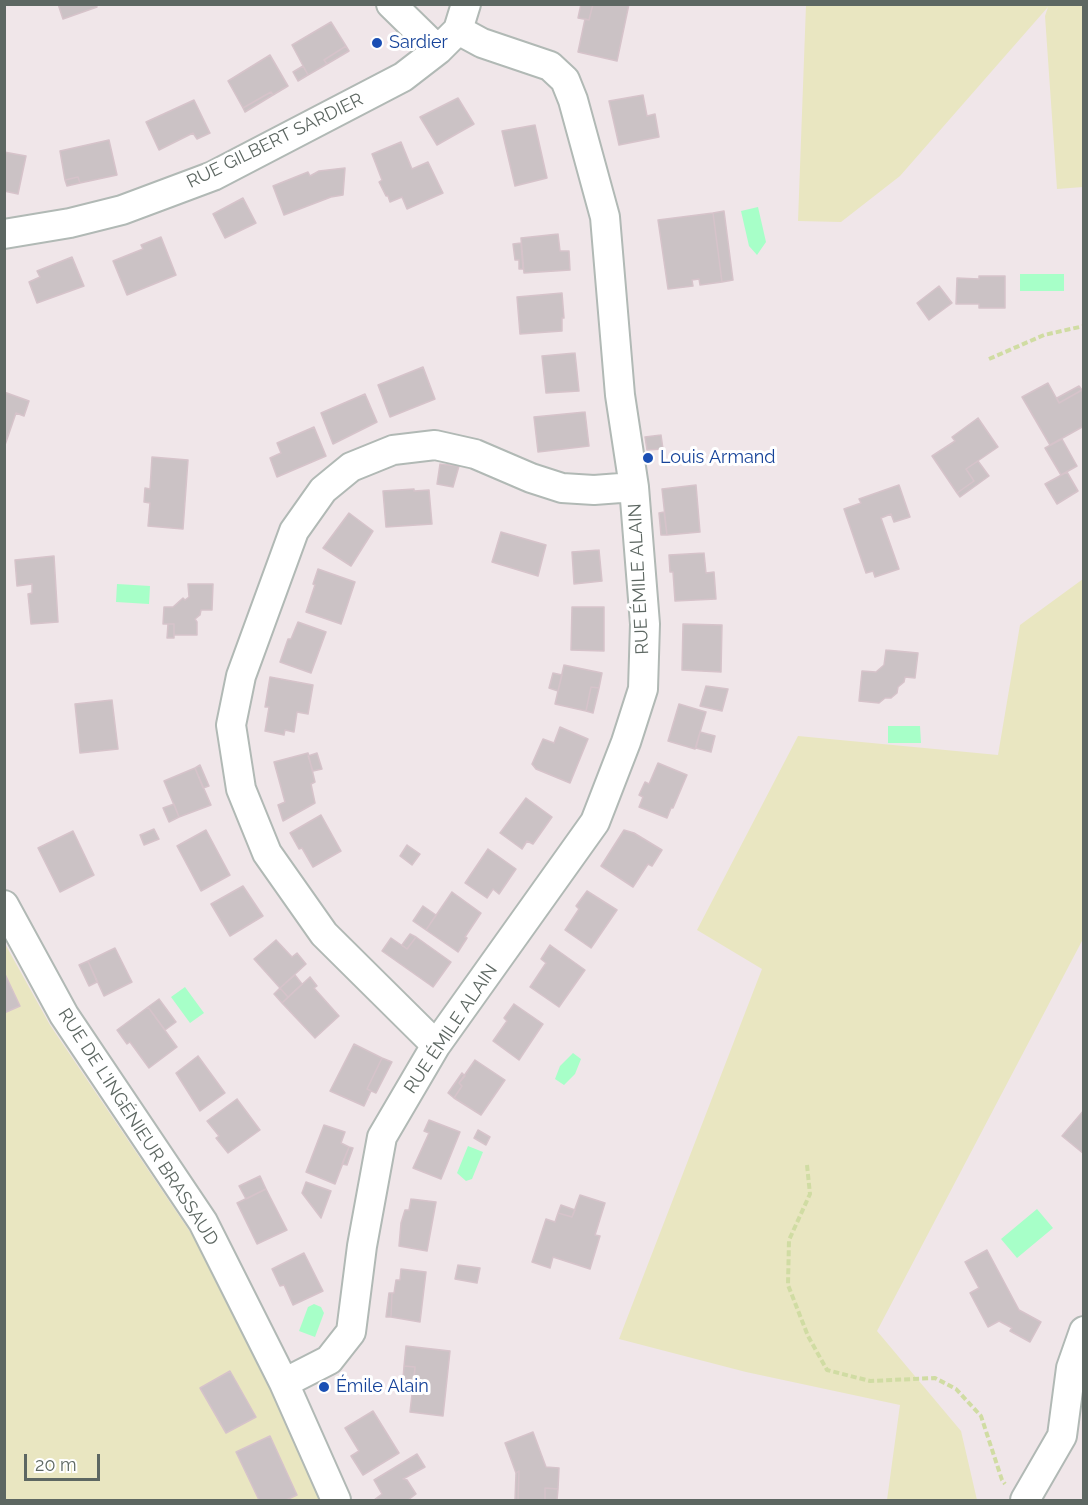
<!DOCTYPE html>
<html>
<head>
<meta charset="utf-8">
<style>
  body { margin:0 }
  #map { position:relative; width:1088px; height:1505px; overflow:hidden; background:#f0e6e9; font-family:Raleway,sans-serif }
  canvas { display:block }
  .frame { position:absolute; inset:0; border:6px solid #5d6762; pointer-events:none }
  .scale { position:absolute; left:24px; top:1454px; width:76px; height:27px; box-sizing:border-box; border:3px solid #5d6762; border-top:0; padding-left:8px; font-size:18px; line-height:21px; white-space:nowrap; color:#5d6762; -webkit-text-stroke:4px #fff; paint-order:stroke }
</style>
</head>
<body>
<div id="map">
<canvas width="1088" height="1505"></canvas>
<div class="frame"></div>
<div class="scale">20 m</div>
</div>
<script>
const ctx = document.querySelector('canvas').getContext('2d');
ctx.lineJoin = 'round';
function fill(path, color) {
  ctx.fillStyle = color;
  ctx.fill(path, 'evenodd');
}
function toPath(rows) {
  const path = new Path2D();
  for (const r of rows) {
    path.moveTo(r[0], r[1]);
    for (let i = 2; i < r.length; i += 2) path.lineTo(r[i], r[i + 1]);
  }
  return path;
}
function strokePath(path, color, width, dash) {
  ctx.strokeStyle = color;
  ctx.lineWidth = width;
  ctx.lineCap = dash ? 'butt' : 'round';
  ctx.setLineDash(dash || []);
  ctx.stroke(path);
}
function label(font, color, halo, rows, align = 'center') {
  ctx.font = font + ' Raleway,sans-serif';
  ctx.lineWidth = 6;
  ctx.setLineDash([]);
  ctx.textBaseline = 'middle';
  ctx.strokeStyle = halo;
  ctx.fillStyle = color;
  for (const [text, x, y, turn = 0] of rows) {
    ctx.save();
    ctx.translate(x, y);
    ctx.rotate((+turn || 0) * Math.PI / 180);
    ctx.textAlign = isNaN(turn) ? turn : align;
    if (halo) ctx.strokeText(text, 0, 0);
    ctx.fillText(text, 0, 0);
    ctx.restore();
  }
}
fill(toPath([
  [806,5,1083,5,1083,187,1057,189,1045,16,1048,7,900,176,841,222,798,221],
  [1083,579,1083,939,877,1331,961,1431,977,1500,887,1500,900,1405,746,1372,619,1339,762,969,697,930,798,736,998,755,1020,625],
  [4,942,50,1025,201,1248,279,1400,325,1500,5,1500]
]), '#e9e6c1');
fill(toPath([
  [758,207,766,242,757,255,749,246,741,211],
  [1020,274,1064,274,1064,291,1020,291],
  [117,584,150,586,149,604,116,602],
  [888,726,920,726,921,743,888,743],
  [185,987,204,1013,190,1023,171,997],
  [573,1053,581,1059,575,1074,564,1085,555,1079,560,1066],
  [468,1146,483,1152,472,1179,466,1181,457,1173],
  [1037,1209,1053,1228,1017,1258,1001,1239],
  [314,1304,321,1307,324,1313,315,1337,299,1331,308,1307]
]), '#a7ffc8');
const building = toPath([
  [58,4,96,4,97,7,63,19,58,4],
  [581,4,593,4,589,20,578,18,581,4],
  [593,4,629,4,617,61,578,52,585,19,589,20,593,4],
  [331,22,346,46,324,60,327,64,308,75,292,45,331,22],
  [346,46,349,51,327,64,324,60,346,46],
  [270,55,288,86,273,95,271,92,243,108,228,81,270,55],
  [303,66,308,75,298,81,293,72,303,66],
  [271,92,273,95,245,112,243,108,271,92],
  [643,95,647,116,655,114,659,137,619,145,609,101,643,95],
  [458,98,474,124,437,145,420,117,458,98],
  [194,100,210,133,197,139,193,133,159,150,146,122,194,100],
  [535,125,547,178,515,186,502,131,535,125],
  [109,140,117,175,80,183,78,177,65,180,60,151,109,140],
  [401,142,412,169,428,162,443,193,407,209,402,197,390,202,388,196,386,196,379,182,382,180,372,154,401,142],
  [4,152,26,156,18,194,4,191,4,152],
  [345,168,343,195,331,197,284,215,273,186,308,172,310,176,319,171,345,168],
  [78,177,80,183,67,186,65,180,78,177],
  [243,198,256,223,225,238,213,214,243,198],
  [724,211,733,280,722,282,713,213,724,211],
  [713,213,722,282,700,285,699,279,692,280,693,286,668,289,658,220,713,213],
  [558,234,560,251,569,251,570,270,524,273,521,238,558,234],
  [161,237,176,275,127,295,113,261,143,249,141,245,161,237],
  [521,243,523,269,519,269,519,260,515,260,513,244,521,243],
  [72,257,84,286,37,303,29,282,40,277,37,271,72,257],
  [979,276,1005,276,1005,308,979,308,979,304,956,304,957,278,979,279,979,276],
  [939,286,952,303,929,320,917,303,939,286],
  [562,293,564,318,562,318,562,331,520,334,517,297,562,293],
  [575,353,579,391,546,393,542,356,575,353],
  [423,367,435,399,390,417,378,385,423,367],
  [1048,383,1059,403,1082,390,1084,394,1084,426,1050,445,1022,397,1048,383],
  [1079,386,1082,390,1059,403,1057,398,1079,386],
  [4,392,29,401,24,416,16,413,5,445,4,392],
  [365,394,377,422,333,444,321,413,365,394],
  [585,412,589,446,538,452,534,417,585,412],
  [978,418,998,447,966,469,974,481,957,493,932,456,955,441,952,437,978,418],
  [314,427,326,456,277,477,270,458,281,453,277,443,314,427],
  [661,435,663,449,647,450,645,437,661,435],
  [1062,439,1077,466,1061,475,1045,448,1062,439],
  [152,457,188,460,183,529,148,526,150,503,144,502,145,488,150,489,152,457],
  [978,461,989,476,960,497,957,493,974,481,966,469,978,461],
  [440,464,459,466,453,487,437,484,440,464],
  [1067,472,1078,491,1057,504,1045,484,1067,472],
  [696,485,700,532,667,535,662,489,696,485],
  [899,485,910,517,894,522,891,514,881,518,899,569,875,577,873,571,866,573,844,509,861,503,859,499,899,485],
  [414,489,414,491,429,490,432,524,386,527,383,491,414,489],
  [664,512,667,535,661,535,659,513,664,512],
  [349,513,373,531,351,566,323,548,349,513],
  [501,532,546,545,538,576,492,562,501,532],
  [599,550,602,581,574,584,572,552,599,550],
  [704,553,706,573,714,572,716,599,675,601,673,572,670,572,669,555,704,553],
  [54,556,58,622,31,624,28,594,32,593,32,584,17,586,15,560,54,556],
  [318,569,355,582,341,624,306,612,315,585,313,584,318,569],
  [188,584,213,584,212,610,201,610,200,615,195,619,197,622,197,635,174,635,174,624,163,624,164,607,173,607,183,598,185,600,189,597,188,584],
  [572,607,604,607,604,651,571,650,572,607],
  [298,622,326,632,311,673,280,662,288,639,291,639,298,622],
  [168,624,174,624,174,638,167,638,168,624],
  [683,624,722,625,721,672,682,670,683,624],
  [886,650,918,653,915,678,905,677,904,682,898,687,897,693,891,698,885,698,879,703,859,701,862,671,876,672,884,665,886,650],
  [564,665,602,673,599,688,591,687,586,711,555,704,564,665],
  [553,673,562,675,558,691,549,688,553,673],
  [270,677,313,685,308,714,297,712,294,732,285,730,284,735,265,731,269,707,265,707,270,677],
  [706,686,728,689,722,711,700,706,706,686],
  [591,687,599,688,593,713,586,711,591,687],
  [112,700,118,749,80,753,75,704,112,700],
  [679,704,706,712,695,749,668,741,679,704],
  [560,727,588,739,570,783,536,769,532,764,543,739,554,743,560,727],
  [700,732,715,736,711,752,696,748,700,732],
  [308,753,315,782,311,784,315,803,283,821,278,805,285,802,274,762,308,753],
  [317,753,322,769,313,771,308,756,317,753],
  [658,763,687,775,673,808,671,808,667,818,639,807,643,797,639,795,645,782,649,784,658,763],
  [200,765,209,786,203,788,195,768,200,765],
  [195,768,211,805,179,817,164,781,195,768],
  [526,798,552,817,533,844,527,841,522,849,500,833,526,798],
  [174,804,179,817,169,822,163,808,174,804],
  [321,815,341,851,313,867,302,848,299,849,290,833,321,815],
  [154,829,159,839,144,845,140,835,154,829],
  [206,830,230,875,201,891,177,846,206,830],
  [624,830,634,833,662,850,652,866,648,864,633,887,601,866,624,830],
  [73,831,94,875,60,892,38,848,73,831],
  [407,845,420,854,412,865,400,856,407,845],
  [488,849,516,869,499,894,493,889,487,898,465,883,488,849],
  [243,886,263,916,230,936,211,904,243,886],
  [587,891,617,910,591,948,565,930,579,909,576,906,587,891],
  [452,892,481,913,465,937,467,938,458,952,426,930,452,892],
  [423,906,436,915,426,930,413,921,423,906],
  [410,934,416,937,407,949,402,945,410,934],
  [416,937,451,962,433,987,382,951,391,938,407,949,416,937],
  [276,940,292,957,297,953,306,964,280,988,254,959,276,940],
  [550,945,585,970,559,1007,530,987,546,963,541,959,550,945],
  [115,948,132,982,104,996,88,961,115,948],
  [88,961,97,982,89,986,79,965,88,961],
  [4,972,20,1006,4,1013,4,972],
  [295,975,302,984,288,997,280,988,295,975],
  [310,977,317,986,314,988,339,1016,315,1038,282,1003,310,977],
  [280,988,288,997,282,1003,274,994,280,988],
  [159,999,176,1022,165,1030,148,1007,159,999],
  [514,1004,543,1024,519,1060,493,1041,507,1021,504,1018,514,1004],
  [148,1007,177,1047,149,1068,130,1042,127,1044,117,1030,148,1007],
  [354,1044,382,1058,367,1089,371,1091,364,1106,330,1091,354,1044],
  [198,1056,225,1093,200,1111,176,1073,198,1056],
  [382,1058,392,1062,376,1093,367,1089,382,1058],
  [475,1060,505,1080,481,1115,454,1098,462,1086,459,1083,475,1060],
  [462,1073,465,1076,459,1083,462,1086,454,1098,448,1093,462,1073],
  [237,1099,260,1130,228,1153,216,1138,219,1136,207,1121,237,1099],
  [1084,1110,1084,1154,1062,1136,1084,1110],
  [429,1120,460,1132,441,1179,413,1168,429,1133,424,1131,429,1120],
  [324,1125,345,1132,341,1143,349,1147,335,1184,306,1172,324,1125],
  [478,1130,490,1137,486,1145,474,1138,478,1130],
  [349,1147,353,1148,347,1165,342,1164,349,1147],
  [260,1176,266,1189,246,1199,239,1186,260,1176],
  [306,1182,331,1191,321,1218,302,1193,306,1182],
  [266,1189,287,1230,257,1244,237,1203,266,1189],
  [580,1195,605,1203,595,1235,600,1236,590,1269,553,1257,550,1268,532,1262,546,1219,555,1222,558,1213,572,1217,580,1195],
  [411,1199,436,1202,427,1251,399,1246,401,1223,405,1210,409,1210,411,1199],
  [561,1205,575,1210,572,1217,558,1213,561,1205],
  [987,1250,1019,1310,1041,1322,1030,1342,1010,1331,1012,1328,999,1321,988,1327,970,1293,979,1288,965,1262,987,1250],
  [304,1253,323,1291,293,1305,284,1285,280,1286,272,1269,304,1253],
  [458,1265,480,1268,477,1283,455,1279,458,1265],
  [401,1269,426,1272,420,1322,391,1317,392,1293,394,1293,396,1280,400,1280,401,1269],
  [389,1293,392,1293,391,1317,386,1317,389,1293],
  [406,1346,450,1351,443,1416,410,1412,415,1367,404,1366,406,1346],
  [404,1366,415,1367,414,1380,403,1379,404,1366],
  [230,1371,256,1417,226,1433,200,1388,230,1371],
  [373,1411,399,1453,363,1475,351,1456,359,1451,345,1428,373,1411],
  [533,1432,546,1467,559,1468,558,1489,545,1488,545,1500,518,1500,519,1471,516,1473,505,1443,533,1432],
  [270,1436,297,1495,286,1500,259,1500,236,1452,270,1436],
  [417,1454,425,1467,403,1479,407,1480,416,1494,408,1500,374,1500,382,1494,374,1480,417,1454],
  [519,1471,518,1500,515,1500,516,1473,519,1471],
  [545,1488,558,1489,557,1500,545,1500,545,1488]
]);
fill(building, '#cbc2c5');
strokePath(building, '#d6c3ca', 1.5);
const minor = toPath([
  [391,4,438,50],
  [4,234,70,223,122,210,213,176,403,77,438,50,458,30,466,4],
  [4,905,64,1015,203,1222,284,1383,336,1500],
  [436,1045,324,934,267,853,241,789,231,725,241,676,294,531,323,490,351,467,393,450,435,445,475,454,531,478,562,488,594,490,634,487],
  [284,1383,329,1360,351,1332,362,1246,382,1137,436,1045,595,822,626,742,643,689,645,624,634,487,620,395,605,217,573,100,565,80,550,66,482,43,458,30],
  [1025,1500,1062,1436,1071,1368,1084,1331]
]);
strokePath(minor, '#b1b9b5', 32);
strokePath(toPath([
  [989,359,1044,335,1084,326],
  [807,1165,810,1194,789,1240,788,1285,808,1336,827,1370,870,1381,935,1378,956,1389,981,1416,1002,1480,1005,1484]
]), '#d0dca3', 4, [6, 3]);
strokePath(minor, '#fff', 28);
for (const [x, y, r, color] of [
  [377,43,6,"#1a4fb4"],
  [648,458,6,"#1a4fb4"],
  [324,1387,6,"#1a4fb4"]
]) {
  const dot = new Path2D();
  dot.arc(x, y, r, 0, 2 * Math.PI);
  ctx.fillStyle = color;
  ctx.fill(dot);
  strokePath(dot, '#fff', 2);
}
label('18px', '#164399', '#fff', [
  ["Sardier",389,43],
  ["Louis Armand",660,458],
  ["Émile Alain",336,1387]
], 'left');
label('18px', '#5d6762', '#fff', [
  ["RUE GILBERT SARDIER",275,141,-26],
  ["RUE ÉMILE ALAIN",639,579,-93],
  ["RUE ÉMILE ALAIN",451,1029,-56],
  ["RUE DE L'INGÉNIEUR BRASSAUD",138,1127,57]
]);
</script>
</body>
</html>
